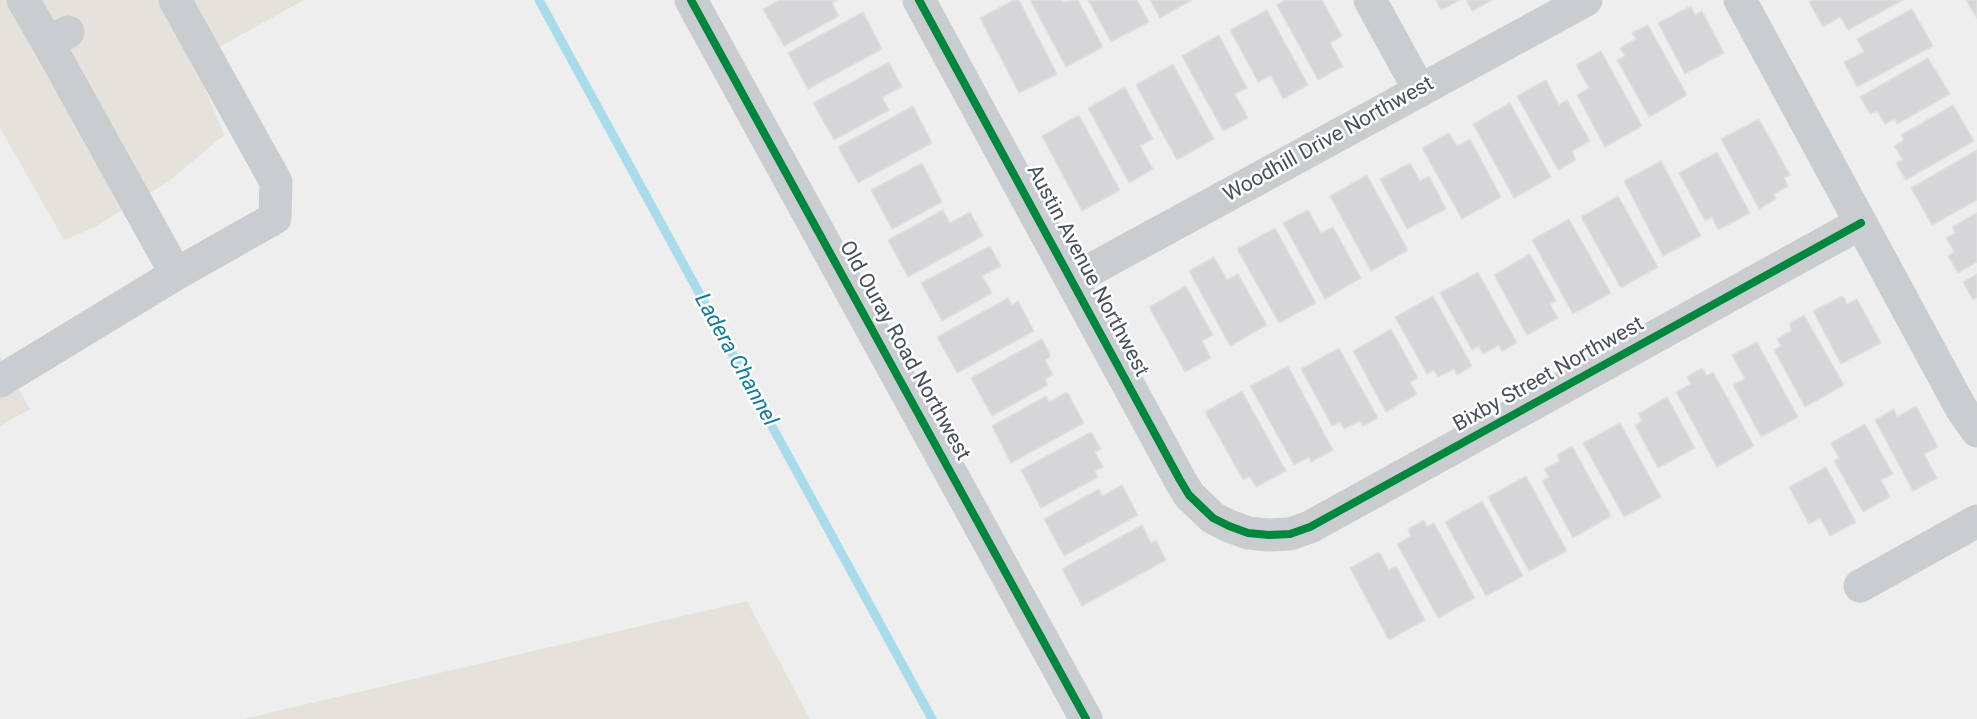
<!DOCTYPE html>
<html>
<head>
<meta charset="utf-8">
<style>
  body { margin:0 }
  canvas { display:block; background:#efeeee }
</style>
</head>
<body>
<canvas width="1977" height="719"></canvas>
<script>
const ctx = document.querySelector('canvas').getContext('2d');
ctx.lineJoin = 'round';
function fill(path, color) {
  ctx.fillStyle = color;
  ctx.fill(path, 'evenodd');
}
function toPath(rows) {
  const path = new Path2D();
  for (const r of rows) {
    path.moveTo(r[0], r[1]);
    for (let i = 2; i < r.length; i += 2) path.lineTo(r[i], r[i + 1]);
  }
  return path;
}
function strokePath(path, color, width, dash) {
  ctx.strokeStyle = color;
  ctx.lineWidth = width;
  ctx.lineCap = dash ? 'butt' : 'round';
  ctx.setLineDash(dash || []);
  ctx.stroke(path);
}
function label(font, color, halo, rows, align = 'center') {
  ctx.font = font + ' Roboto,sans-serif';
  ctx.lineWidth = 5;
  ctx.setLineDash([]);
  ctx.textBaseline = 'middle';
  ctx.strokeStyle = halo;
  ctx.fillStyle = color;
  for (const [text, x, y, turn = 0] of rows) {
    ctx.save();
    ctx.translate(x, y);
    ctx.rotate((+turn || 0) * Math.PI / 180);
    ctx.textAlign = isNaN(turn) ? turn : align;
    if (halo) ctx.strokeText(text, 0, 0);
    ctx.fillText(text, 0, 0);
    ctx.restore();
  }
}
fill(toPath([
  [0,0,304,0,194,61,224,135,168,182,93,228,64,240,0,128],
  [0,356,30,409,0,426],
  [747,601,810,719,243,719]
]), '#e4e2db');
strokePath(toPath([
  [539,0,932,719]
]), '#a8dcea', 9);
const building = toPath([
  [780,0,837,0,832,3,839,16,784,46,763,9,780,0],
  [1014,0,1019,0,1057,74,1019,93,980,18,1014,0],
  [1030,0,1062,0,1063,2,1078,0,1103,47,1066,67,1030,0],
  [1088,0,1137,0,1149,22,1111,42,1088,0],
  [1150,0,1192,0,1160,18,1150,0],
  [1285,0,1322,0,1342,36,1330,43,1343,66,1318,80,1277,5,1285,0],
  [1436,0,1460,0,1441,10,1436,0],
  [1466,0,1492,0,1472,11,1466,0],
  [1813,0,1903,0,1848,30,1840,17,1823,27,1809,2,1813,0],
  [1966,0,1977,0,1977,18,1966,0],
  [1691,6,1695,15,1702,11,1724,53,1685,74,1658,23,1691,6],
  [1912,9,1933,46,1857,87,1844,62,1864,52,1857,39,1912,9],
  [1267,10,1308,85,1283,99,1271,75,1258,82,1230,30,1267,10],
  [863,12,882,49,808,89,788,53,863,12],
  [1648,25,1687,95,1649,117,1617,60,1625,56,1620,48,1636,39,1632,33,1648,25],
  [1219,35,1247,88,1235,94,1248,118,1223,131,1182,56,1219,35],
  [1601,51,1642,126,1605,147,1577,95,1589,88,1576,65,1601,51],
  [1928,58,1950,94,1897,124,1894,119,1885,124,1877,111,1870,114,1860,97,1928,58],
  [889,62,902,87,882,97,889,110,834,140,813,103,889,62],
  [1173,64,1214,139,1177,160,1136,85,1173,64],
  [1546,80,1559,105,1567,100,1590,141,1572,151,1576,160,1558,170,1517,96,1546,80],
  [1125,87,1153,139,1140,146,1153,169,1129,183,1088,108,1125,87],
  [1510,103,1551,177,1514,198,1473,124,1510,103],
  [1953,105,1974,141,1906,180,1896,163,1903,160,1894,146,1904,140,1901,135,1953,105],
  [913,106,932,143,858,183,838,147,913,106],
  [1079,115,1120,190,1082,211,1042,136,1079,115],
  [1759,119,1790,175,1784,178,1788,186,1774,194,1776,199,1759,209,1721,139,1759,119],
  [1449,133,1457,146,1470,139,1501,197,1462,219,1422,148,1449,133],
  [1977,150,1977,200,1932,225,1911,188,1977,150],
  [1717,152,1750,213,1718,230,1712,217,1705,221,1679,173,1717,152],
  [1661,161,1701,236,1663,256,1624,181,1661,161],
  [922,163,942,202,892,229,871,190,922,163],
  [1410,163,1420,181,1429,176,1446,209,1407,229,1380,179,1410,163],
  [1367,175,1408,250,1371,271,1330,196,1367,175],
  [1618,196,1658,267,1621,288,1581,217,1618,196],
  [943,210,950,223,970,212,983,236,908,277,888,240,943,210],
  [1308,210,1321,233,1333,227,1361,278,1325,299,1283,223,1308,210],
  [1977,213,1977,262,1958,273,1948,256,1954,252,1946,238,1955,233,1952,227,1977,213],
  [1569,219,1611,293,1573,314,1532,240,1569,219],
  [1275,228,1316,303,1279,323,1237,249,1275,228],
  [990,246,1001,266,982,276,992,293,942,321,921,283,990,246],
  [1530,254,1556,301,1550,304,1558,318,1527,335,1494,275,1530,254],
  [1214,257,1227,280,1238,274,1267,325,1230,346,1189,271,1214,257],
  [1478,272,1517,343,1502,351,1499,345,1483,354,1479,346,1472,350,1440,293,1478,272],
  [1977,274,1977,297,1973,300,1963,282,1977,274],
  [1186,286,1213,335,1202,341,1211,358,1185,372,1149,307,1186,286],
  [1433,296,1472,366,1457,375,1454,369,1438,377,1434,370,1427,374,1395,317,1433,296],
  [1843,296,1847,304,1857,299,1881,343,1841,364,1813,311,1843,296],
  [1008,298,1012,305,1018,301,1034,331,957,373,937,337,1008,298],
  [1804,315,1844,385,1805,407,1774,350,1781,346,1777,339,1792,330,1789,324,1804,315],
  [1391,329,1418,378,1410,382,1417,394,1386,412,1353,351,1391,329],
  [1042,339,1051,356,1045,360,1053,375,1045,379,1048,385,992,416,971,378,1042,339],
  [1757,342,1798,417,1761,437,1733,385,1745,379,1732,355,1757,342],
  [1339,348,1378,418,1363,426,1360,421,1344,429,1340,422,1332,426,1301,369,1339,348],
  [1288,366,1333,450,1311,462,1309,457,1294,465,1250,386,1288,366],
  [1702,368,1707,376,1713,372,1754,446,1717,467,1676,392,1691,384,1687,377,1702,368],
  [1242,391,1286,471,1256,487,1250,477,1243,480,1205,412,1242,391],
  [1067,392,1084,423,1011,463,992,426,1046,396,1049,402,1067,392],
  [1667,397,1695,448,1658,468,1635,425,1642,421,1638,414,1667,397],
  [1916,406,1938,447,1924,454,1937,478,1913,491,1875,420,1894,409,1897,417,1916,406],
  [1620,423,1661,497,1624,517,1583,443,1620,423],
  [1865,424,1893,474,1881,480,1890,497,1863,512,1834,461,1839,458,1831,443,1865,424],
  [1091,432,1101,449,1095,452,1103,467,1095,471,1098,477,1041,508,1021,470,1091,432],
  [1572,446,1611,516,1573,538,1542,481,1549,477,1544,469,1560,461,1557,455,1572,446],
  [1826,467,1856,522,1830,536,1820,518,1809,524,1789,487,1826,467],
  [1526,476,1567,551,1529,571,1488,497,1526,476],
  [1122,485,1138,515,1064,556,1044,519,1099,489,1102,496,1122,485],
  [1482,501,1523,576,1486,596,1445,522,1482,501],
  [1424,520,1427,527,1434,523,1475,598,1438,618,1397,544,1411,536,1408,529,1424,520],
  [1142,525,1151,543,1156,540,1166,560,1082,606,1062,569,1142,525],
  [1379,552,1389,570,1396,566,1425,620,1389,640,1350,568,1379,552]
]);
fill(building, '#d6d6d8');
strokePath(building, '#e0e0e1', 1.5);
strokePath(toPath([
  [23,0,48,43,68,32],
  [691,0,1086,719],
  [919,0,1180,480,1189,495,1213,518,1229,526,1248,533,1269,535,1290,534,1310,527,1861,223],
  [1370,0,1420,91],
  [1740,0,1961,408,1977,431],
  [48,43,176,274,275,218,276,182,175,0],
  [1072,280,1586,0],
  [0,381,176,274],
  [1860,586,1977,521]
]), '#cacdcf', 33);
strokePath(toPath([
  [691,0,1086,719],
  [919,0,1180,480,1189,495,1213,518,1229,526,1248,533,1269,535,1290,534,1310,527,1861,223]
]), '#00873e', 8);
label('21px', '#46505a', '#fff', [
  ["Woodhill Drive Northwest",1329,140,-29],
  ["Austin Avenue Northwest",1087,271,62],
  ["Old Ouray Road Northwest",904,351,61],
  ["Bixby Street Northwest",1549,375,-29]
]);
label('italic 22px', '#107d9c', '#fff', [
  ["Ladera Channel",735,360,61]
]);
</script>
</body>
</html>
